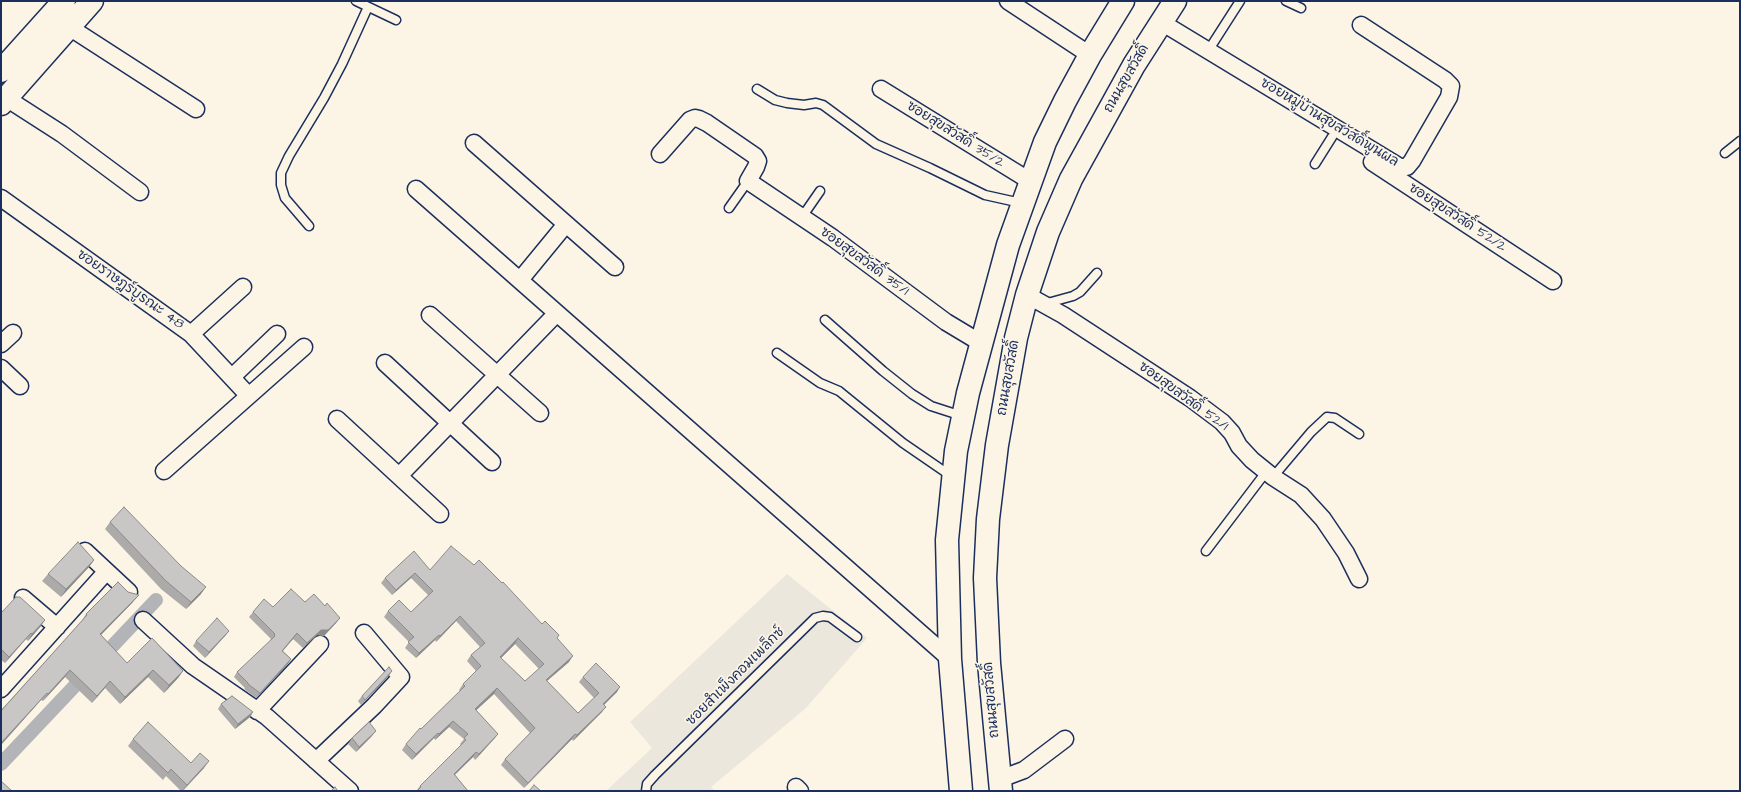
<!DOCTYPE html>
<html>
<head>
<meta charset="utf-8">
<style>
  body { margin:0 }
  #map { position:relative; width:1741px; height:792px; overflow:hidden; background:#fcf5e5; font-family:"Architects Daughter",sans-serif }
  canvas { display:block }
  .frame { position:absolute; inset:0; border:2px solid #1b2f5e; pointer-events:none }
</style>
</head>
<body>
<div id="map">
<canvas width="1741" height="792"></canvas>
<div class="frame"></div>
</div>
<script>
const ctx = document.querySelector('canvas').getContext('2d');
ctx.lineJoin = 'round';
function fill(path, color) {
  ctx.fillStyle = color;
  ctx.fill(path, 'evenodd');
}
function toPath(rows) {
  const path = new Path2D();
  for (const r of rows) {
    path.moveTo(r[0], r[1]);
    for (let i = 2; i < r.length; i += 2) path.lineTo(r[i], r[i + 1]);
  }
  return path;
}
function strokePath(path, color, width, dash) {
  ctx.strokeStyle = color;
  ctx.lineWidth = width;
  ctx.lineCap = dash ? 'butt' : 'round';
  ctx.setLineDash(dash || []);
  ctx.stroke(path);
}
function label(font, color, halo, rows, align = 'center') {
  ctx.font = font + ' "Architects Daughter","Playpen Sans Thai",sans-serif';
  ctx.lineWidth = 3.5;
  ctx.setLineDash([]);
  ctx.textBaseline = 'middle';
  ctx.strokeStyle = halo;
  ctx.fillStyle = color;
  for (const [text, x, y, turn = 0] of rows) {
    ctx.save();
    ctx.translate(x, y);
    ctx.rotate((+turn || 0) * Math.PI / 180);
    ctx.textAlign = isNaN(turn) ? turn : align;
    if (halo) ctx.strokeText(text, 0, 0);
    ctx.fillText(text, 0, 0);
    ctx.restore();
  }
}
fill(toPath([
  [787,574,867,638,805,709,711,787,715,791,606,791,652,748,630,722]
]), '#ece7dc');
strokePath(toPath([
  [1,764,156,600]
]), '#b2b4b8', 14);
const lane = toPath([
  [356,1,396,20],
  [1286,1,1301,8],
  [1208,51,1240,1],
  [757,89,775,100,787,103,804,105,816,103,823,105,876,144,930,168,985,195,1021,203],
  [1725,153,1740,141],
  [1315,164,1332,137],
  [729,208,748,181],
  [802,217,820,191],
  [309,226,285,198,281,185,281,173,289,156,324,98,342,64,368,7],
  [1044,304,1073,296,1080,292,1097,273],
  [825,320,883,371,912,394,931,406,962,416],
  [777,353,820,383,839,391,903,443,951,476],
  [1273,477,1311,432,1327,417,1335,418,1359,434],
  [1206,551,1266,472],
  [646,791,647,784,655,775,815,618,823,616,830,617,857,637]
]);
const street = toPath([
  [1008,1,1090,55],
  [1161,22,1392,162,1400,167,1407,167,1412,161,1449,97,1451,86,1445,80,1361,25],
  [69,27,196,109],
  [881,89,1030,181],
  [6,98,62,134,140,192],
  [474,143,615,267],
  [660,154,690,120,695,118,699,119,707,123,755,156,758,161,756,167,748,181,833,238,946,322,981,343],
  [1372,162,1553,281],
  [416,189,950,659],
  [1,198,191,334,248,395],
  [520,280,566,224],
  [1027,295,1063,315,1190,398,1222,422,1232,433,1239,446,1252,460,1273,477,1301,495,1323,519,1346,553,1359,579],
  [430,315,540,413],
  [191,334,243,287],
  [1,344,13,333],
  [385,363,492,462],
  [1,368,20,386],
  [232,377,277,334],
  [337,419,440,514],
  [164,471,304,347],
  [399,476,557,313],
  [85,551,129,592],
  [23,598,57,627],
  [143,620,193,666,267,717,350,791],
  [1,689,106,572],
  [257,711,320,644],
  [316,761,374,706,401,677,364,633],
  [1000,779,1024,770,1065,739],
  [796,787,800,791]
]);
const secondary = toPath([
  [1,71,64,1],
  [1,104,92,1]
]);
const primary = toPath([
  [961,791,950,659,947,540,956,451,968,393,1008,245,1045,142,1065,101,1090,55,1123,1],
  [1001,791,989,663,985,578,988,519,997,445,1016,338,1027,295,1048,232,1071,179,1134,65,1175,1]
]);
strokePath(lane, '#1b2f5e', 11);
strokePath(street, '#1b2f5e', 19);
strokePath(secondary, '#1b2f5e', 25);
strokePath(primary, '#1b2f5e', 25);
strokePath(lane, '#fcf5e5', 8);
strokePath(street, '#fcf5e5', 16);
strokePath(secondary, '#fcf5e5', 22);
strokePath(primary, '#fcf5e5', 22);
fill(toPath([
  [110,522,181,566,201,594,186,609,161,589,105,529],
  [94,560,89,567,61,597,42,581,48,574],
  [430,570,542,624,559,635,557,638,569,662,547,681,578,713,594,698,579,682,583,677,617,692,604,704,602,712,573,741,572,739,524,788,501,765,505,759,530,733,494,694,476,710,498,734,494,739,475,760,473,757,455,775,468,791,416,791,420,786,461,745,460,744,464,739,449,727,435,740,434,738,412,760,402,750,406,744,460,691,459,690,463,684,476,671,467,661,471,655,480,647,456,621,436,642,435,640,416,658,405,648,409,642,384,617,388,611,411,612,428,595,411,578,392,595,381,583,385,578],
  [515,644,539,669,525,681,501,658],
  [133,602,101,635,127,663,183,671,178,678,164,693,148,677,120,704,105,688,92,703,65,677,43,701,41,700,1,745,1,710,81,622,86,614],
  [305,602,325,606,340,618,336,623,324,636,317,635,303,648,293,639,283,651,291,659,287,665,256,698,244,689,245,688,234,677,237,672,271,641,270,640,271,639,249,617,253,612,273,607],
  [1,613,41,626,28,641,26,639,5,663,1,660],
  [229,631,225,636,205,658,193,646,196,641],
  [388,677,361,705,358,701,362,696],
  [221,704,253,712,250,717,235,729,218,709],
  [372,736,356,752,348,744,352,738],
  [133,739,191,763,204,768,183,791,181,791,166,776,163,780,128,746]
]), '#acabaa');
fill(toPath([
  [94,560,89,567,61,597,66,589],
  [415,573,411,578,392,595,396,590],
  [206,587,201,594,186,609,191,602],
  [139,595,133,602,95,641,100,634],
  [460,616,456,621,436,642,440,636],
  [340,618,336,623,324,636,317,635,303,648,307,643,321,630],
  [45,620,41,626,28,641,32,634],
  [229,631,225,636,205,658,209,652],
  [31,633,26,639,5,663,9,657],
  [297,633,293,639,278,656,282,651],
  [439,635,435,640,416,658,419,653],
  [518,638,515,644,497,662,500,657],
  [573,656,569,662,542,685,546,680],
  [291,659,287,665,256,698,260,693],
  [70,670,65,677,43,701,48,694],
  [153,670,148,677,120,704,125,697],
  [183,671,178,678,164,693,169,685],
  [392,671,388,677,361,705,365,700],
  [110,681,105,688,92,703,97,696],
  [620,687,617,692,600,709,603,704],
  [497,688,494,694,471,715,475,709],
  [47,693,41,700,1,745,1,743],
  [606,707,602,712,573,741,577,735],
  [253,712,250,717,235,729,238,724],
  [453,721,449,727,435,740,439,734],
  [376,731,372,736,356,752,359,747],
  [438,733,434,738,412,760,416,754],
  [498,734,494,739,475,760,479,754],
  [575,734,572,739,524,788,528,783],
  [476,752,473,757,450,779,454,774],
  [209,761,204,768,182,791,187,785]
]), '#8c8b8b');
const building = toPath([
  [124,507,181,566,206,587,191,602,166,581,110,522,124,507],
  [78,542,94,560,66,589,48,574,78,542],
  [451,546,474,565,479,560,502,583,503,582,542,624,545,621,559,635,557,638,573,656,546,680,578,713,599,693,583,677,596,663,620,687,603,704,606,707,577,735,575,734,528,783,505,759,535,728,497,688,475,709,498,734,479,754,476,752,454,774,468,791,417,791,421,787,420,786,466,740,464,738,468,734,453,721,439,734,438,733,416,754,406,744,420,728,421,729,465,686,463,684,481,666,471,655,485,643,460,616,440,636,439,635,419,653,408,642,414,637,388,611,399,600,411,612,433,591,415,573,396,590,385,578,414,551,430,570,451,546],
  [518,638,544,664,525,681,500,657,518,638],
  [118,582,128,592,139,595,100,634,127,663,152,638,183,671,169,685,153,670,125,697,110,681,97,696,70,670,48,694,47,693,1,743,1,711,87,615,86,614,118,582],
  [291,589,305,602,314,594,325,606,327,603,340,618,328,630,321,630,307,643,297,633,282,651,291,659,260,693,248,684,248,683,237,672,275,636,274,635,275,634,253,612,264,599,273,607,291,589],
  [16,597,20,597,45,620,32,634,31,633,9,657,1,649,1,613,16,597],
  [217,618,229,631,209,652,196,641,217,618],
  [389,667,392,671,365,700,362,696,389,667],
  [232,696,253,712,238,724,221,704,232,696],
  [148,722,191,763,200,753,209,761,187,785,171,769,168,773,133,739,148,722],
  [369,722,376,731,359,747,352,738,369,722],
  [1,781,12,791,1,791,1,781],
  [534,785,541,791,529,791,534,785],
  [335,787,338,791,331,791,335,787]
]);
fill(building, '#c8c7c6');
strokePath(building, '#8c8b8b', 1);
label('14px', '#1b2f5e', '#fcf5e5', [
  ["ถนนสุขสวัสดิ์",1127,79,-60],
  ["ซอยหมู่บ้านสุขสวัสดิ์พูนผล",1329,123,31],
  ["ซอยสุขสวัสดิ์ 35/2",955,135,32],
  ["ซอยสุขสวัสดิ์ 52/2",1457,218,33],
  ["ซอยสุขสวัสดิ์ 35/1",864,262,36],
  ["ซอยราษฎร์บูรณะ 48",130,290,35],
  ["ถนนสุขสวัสดิ์",1009,378,-80],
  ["ซอยสุขสวัสดิ์ 52/1",1183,397,36],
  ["ซอยสำเพ็งคอมเพล็กซ์",736,677,-45],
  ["ถนนสุขสวัสดิ์",992,700,-95]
]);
</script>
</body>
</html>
